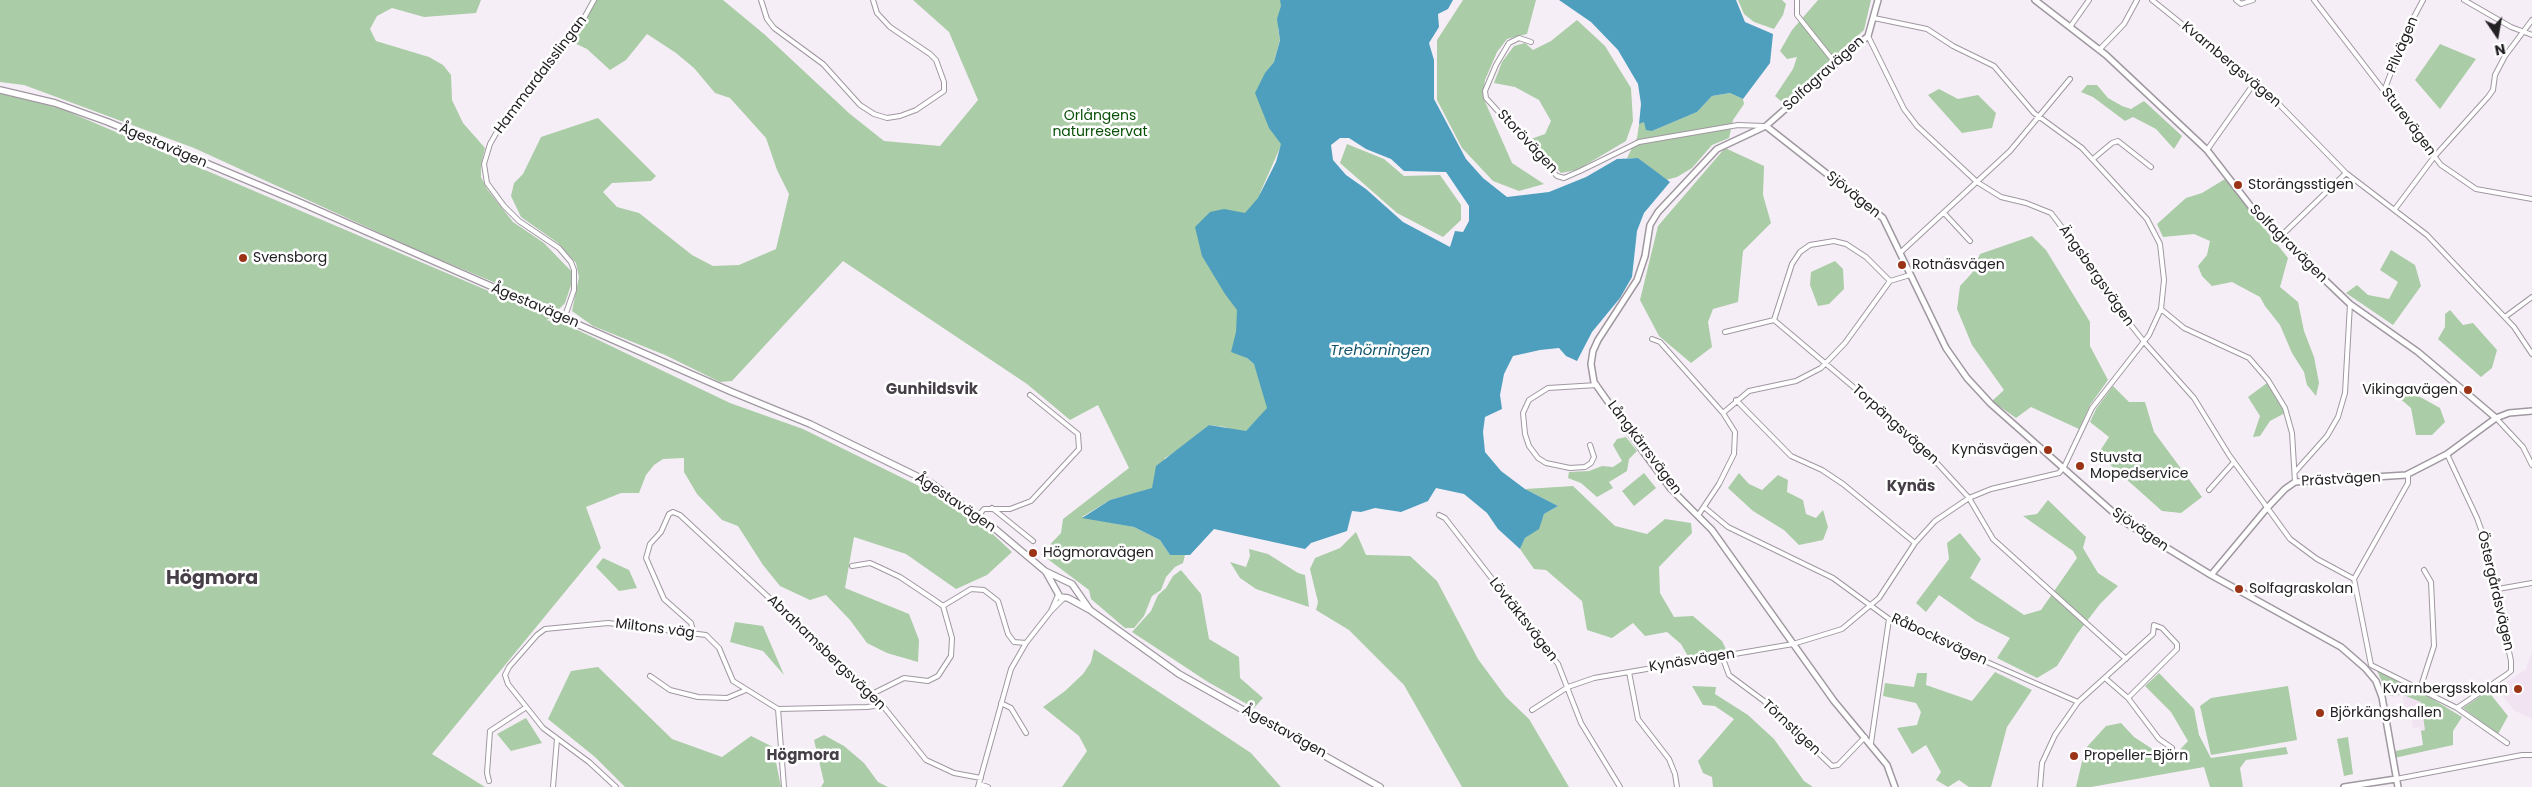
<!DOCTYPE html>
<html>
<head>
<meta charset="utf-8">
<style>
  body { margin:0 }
  #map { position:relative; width:2532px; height:787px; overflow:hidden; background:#f6eef7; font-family:Poppins,sans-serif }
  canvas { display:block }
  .north { position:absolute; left:2472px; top:10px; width:50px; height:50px; -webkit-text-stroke:4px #fff; paint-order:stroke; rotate:168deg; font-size:14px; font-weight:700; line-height:20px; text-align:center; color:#232023 }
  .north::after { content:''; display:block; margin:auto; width:18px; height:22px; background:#232023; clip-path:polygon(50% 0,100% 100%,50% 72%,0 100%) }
</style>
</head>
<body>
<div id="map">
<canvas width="2532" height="787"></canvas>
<div class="north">N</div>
</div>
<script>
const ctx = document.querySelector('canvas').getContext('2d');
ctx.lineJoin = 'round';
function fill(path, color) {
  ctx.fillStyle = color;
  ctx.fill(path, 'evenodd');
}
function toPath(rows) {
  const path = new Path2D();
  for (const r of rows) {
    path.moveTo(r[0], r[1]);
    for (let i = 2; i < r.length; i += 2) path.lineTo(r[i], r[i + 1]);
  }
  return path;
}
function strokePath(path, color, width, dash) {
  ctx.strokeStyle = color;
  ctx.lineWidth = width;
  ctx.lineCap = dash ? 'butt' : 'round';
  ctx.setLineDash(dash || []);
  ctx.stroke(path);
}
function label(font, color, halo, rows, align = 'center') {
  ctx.font = font + ' Poppins,sans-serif';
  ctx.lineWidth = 5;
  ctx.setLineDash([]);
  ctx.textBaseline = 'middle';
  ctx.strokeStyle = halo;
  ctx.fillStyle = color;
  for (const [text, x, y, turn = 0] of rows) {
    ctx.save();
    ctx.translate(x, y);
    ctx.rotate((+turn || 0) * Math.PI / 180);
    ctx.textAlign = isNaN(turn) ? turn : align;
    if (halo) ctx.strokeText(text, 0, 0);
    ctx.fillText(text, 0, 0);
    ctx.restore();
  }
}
fill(toPath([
  [2532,651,2532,719,2515,711,2503,697,2507,682,2526,669],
  [2382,680,2445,707,2423,745,2420,727,2413,728,2411,713,2405,711,2403,696,2392,697]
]), '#f2e3f3');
fill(toPath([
  [0,0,481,0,476,13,424,17,392,8,377,16,370,29,376,41,429,57,443,65,451,75,452,100,463,123,485,148,481,165,481,177,487,189,513,222,544,243,571,271,572,282,565,303,559,309,541,302,417,250,194,148,24,85,0,82],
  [594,0,723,0,764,34,850,114,884,141,940,146,978,100,949,32,913,0,1280,0,1283,3,1278,28,1280,39,1274,62,1267,71,1265,114,1270,128,1283,141,1260,193,1261,197,1245,214,1236,301,1247,358,1254,364,1265,389,1269,408,1246,431,1238,432,1225,427,1209,425,1179,450,1165,458,1152,489,1110,500,1082,517,1134,527,1160,540,1170,555,1185,555,1183,563,1175,567,1166,577,1161,590,1152,596,1144,616,1134,628,1125,628,1091,599,1089,590,1041,554,1061,533,1063,519,1129,468,1098,405,1070,420,1027,384,843,261,732,381,720,382,665,355,593,326,572,311,579,277,576,263,558,243,521,217,511,196,514,183,523,174,541,137,598,118,656,176,651,181,612,183,603,192,617,207,639,213,692,255,713,266,739,265,776,249,789,194,777,170,766,138,730,98,715,93,694,68,676,53,647,34,626,60,610,70,587,49,570,41],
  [1463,0,1536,0,1527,34,1507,39,1497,52,1485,80,1483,97,1512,163,1544,184,1519,191,1493,181,1462,148,1437,100,1437,40],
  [1738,0,1782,0,1786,4,1783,15,1774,29,1754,22,1744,14],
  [1818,0,1871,0,1864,30,1783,103,1775,96,1793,69,1797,57,1787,59,1780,51,1792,30],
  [1577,20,1605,46,1631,88,1633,121,1626,141,1577,170,1561,173,1531,139,1545,134,1551,121,1539,100,1515,87,1494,83,1502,62,1514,46,1525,43,1533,50,1551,41],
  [2440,44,2476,59,2440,109,2415,80],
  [2087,85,2097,85,2108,98,2122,106,2131,109,2144,101,2182,136,2174,149,2156,129,2133,117,2125,121,2093,97,2081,92],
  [1939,89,1958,99,1978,95,1996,113,1992,128,1962,133,1928,95],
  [0,93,62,109,552,318,546,320,565,324,730,403,803,429,923,488,980,526,985,527,1012,552,987,575,956,589,906,554,854,537,845,588,909,614,919,640,918,662,887,653,867,643,850,620,826,595,810,600,780,586,763,565,738,526,722,520,697,494,684,472,684,458,663,459,654,465,646,475,639,493,621,493,586,507,601,548,432,754,485,787,0,787],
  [1730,93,1743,99,1744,104,1733,120,1729,138,1712,145,1692,168,1677,177,1666,180,1638,158,1627,158,1637,138,1639,124,1644,121,1652,131,1697,112,1712,96],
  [1347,144,1384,159,1404,176,1440,175,1461,205,1461,220,1443,237,1397,213,1340,163],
  [1725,148,1764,166,1763,195,1771,223,1743,251,1738,302,1713,309,1708,322,1712,347,1691,363,1659,336,1640,300,1658,226],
  [2225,179,2288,258,2280,287,2298,302,2304,331,2314,357,2319,383,2316,396,2307,385,2304,372,2292,353,2280,325,2265,306,2260,297,2232,282,2212,286,2202,276,2198,266,2207,255,2210,241,2194,234,2163,237,2157,224,2186,198,2202,193],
  [2032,236,2046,250,2090,322,2090,346,2108,380,2090,405,2079,429,2031,407,2016,418,1992,401,2004,390,1972,345,1957,309,1960,286,1972,273,1980,254],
  [2391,250,2415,265,2421,286,2393,325,2346,293,2357,285,2368,295,2389,299,2398,282,2380,270],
  [1835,261,1843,269,1844,289,1829,304,1818,306,1810,285,1811,272],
  [2450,310,2463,325,2473,323,2497,350,2492,368,2481,377,2438,339,2445,327,2445,314],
  [2267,383,2285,413,2270,421,2260,436,2253,437,2260,416,2248,397],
  [2113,386,2129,402,2145,402,2154,432,2202,497,2181,513,2162,511,2098,454,2109,437,2090,422,2096,409],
  [2404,391,2413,393,2440,408,2445,422,2432,435,2416,435,2411,408,2398,397],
  [1626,437,1637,451,1629,459,1627,471,1609,482,1613,488,1597,497,1581,483,1568,478,1569,472,1589,471,1602,466,1613,467,1622,461,1613,445,1617,439],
  [1644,473,1656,488,1634,506,1622,491],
  [1739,473,1749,484,1762,490,1778,475,1788,480,1787,492,1803,500,1806,514,1816,518,1823,510,1828,527,1823,540,1799,545,1784,530,1753,511,1728,488],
  [1573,486,1615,526,1647,534,1665,519,1691,523,1692,533,1659,567,1660,593,1674,617,1693,616,1722,641,1727,651,1689,658,1681,644,1667,632,1645,636,1633,623,1612,638,1587,630,1582,601,1546,570,1534,569,1520,549,1525,538,1538,529,1544,514,1558,506,1525,489],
  [2048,500,2086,537,2083,548,2098,573,2118,586,2100,604,2077,634,2057,666,2037,678,1997,658,2010,638,1976,621,1939,595,1926,612,1916,603,1949,559,1947,543,1960,533,1981,559,1970,578,2024,615,2041,610,2077,558,2073,551,2023,516,2037,514],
  [1356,532,1366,555,1410,556,1437,581,1478,659,1506,697,1529,719,1569,787,1462,787,1404,685,1349,630,1316,610,1318,602,1310,569,1315,558,1340,548],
  [1249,549,1268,554,1298,573,1305,575,1309,607,1256,589,1240,578,1230,562,1246,567,1250,556],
  [603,558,629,570,637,588,619,591,596,567],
  [1181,570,1201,594,1209,639,1239,657,1240,678,1263,698,1254,708,1208,682,1132,632,1151,611,1158,595,1166,588,1173,576],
  [735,622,763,626,784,675,763,651,730,642],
  [1094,649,1251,753,1281,787,1062,787,1087,751,1079,736,1043,707,1065,691,1083,674,1091,662],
  [598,667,672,739,722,757,751,736,773,747,781,787,625,787,595,757,548,719,571,671],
  [2377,671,2416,689,2462,717,2453,731,2453,745,2394,758,2396,751,2423,745,2421,731,2425,730,2421,702,2401,694,2389,696],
  [1995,672,2032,690,2007,727,1991,787,1969,787,1959,780,1948,787,1936,780,1941,772,1926,745,1912,754,1897,728,1917,725,1921,712,1916,703,1883,696,1885,683,1914,687,1917,673,1927,673,1926,685,1972,701],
  [2159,673,2194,709,2199,735,2211,758,2286,747,2288,754,2246,760,2240,768,2243,787,2210,787,2204,767,2091,787,2076,787,2085,749,2106,726,2121,723,2134,737,2157,752,2175,755,2188,741,2171,712,2145,686],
  [1692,686,1716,687,1715,694,1748,715,1774,739,1804,781,1813,787,1713,787,1712,777,1703,773,1698,761,1734,719,1715,706,1703,705],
  [2288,686,2297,740,2211,755,2200,706,2211,698],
  [2488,691,2508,716,2498,734,2463,708],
  [526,718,542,743,511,751,497,734],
  [824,735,844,746,864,763,878,782,888,787,821,787,824,782,814,740],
  [2348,737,2353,774,2344,776,2337,739]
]), '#aacca6');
fill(toPath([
  [1280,0,1453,0,1448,9,1438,14,1439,27,1429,43,1434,60,1434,99,1466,159,1483,178,1507,197,1549,192,1586,177,1617,159,1638,158,1670,182,1644,213,1637,231,1632,277,1620,298,1592,332,1577,361,1566,356,1559,348,1540,350,1513,356,1504,374,1500,395,1502,409,1485,417,1483,432,1485,452,1501,471,1525,489,1558,506,1544,514,1539,529,1525,538,1520,549,1498,529,1487,513,1464,494,1436,488,1428,501,1401,512,1375,508,1361,512,1352,511,1347,531,1311,543,1305,549,1214,529,1190,555,1170,555,1160,540,1134,527,1082,518,1110,500,1152,488,1156,466,1209,425,1246,431,1267,408,1254,364,1247,358,1231,352,1236,332,1237,310,1225,294,1202,256,1195,227,1210,212,1224,209,1245,213,1258,198,1276,162,1281,144,1269,128,1255,93,1265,73,1274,62,1280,40,1277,19,1281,6],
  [1340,138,1349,138,1366,149,1391,159,1404,171,1446,172,1469,206,1469,221,1463,232,1455,231,1450,247,1403,222,1366,189,1346,175,1333,160,1331,145],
  [1559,0,1736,0,1745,22,1773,34,1770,63,1743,99,1730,93,1712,96,1697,112,1652,131,1646,130,1644,122,1639,124,1641,104,1638,84,1618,50,1591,22]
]), '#4e9fbe');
const minor = toPath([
  [761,0,767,19,774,28,823,64,860,105,874,114,887,118,900,116,916,110,944,91,944,82,936,60,930,54,890,27,877,13,873,0],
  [1797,0,1797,15,1836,64],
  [2152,0,2269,94,2346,173,2427,235,2514,327,2532,354],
  [2236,0,2241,4,2253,0],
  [2314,0,2441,165,2476,189,2532,199],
  [2464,0,2511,27,2532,35],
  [2070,27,2089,0],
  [1868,36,1904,109,1917,126,1977,182,2001,197,2026,203,2051,213,2076,246,2101,287,2145,343,2194,398,2229,455,2290,539,2317,559,2354,579],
  [1531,42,1519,38,1509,43,1496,65,1485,91,1486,98,1557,176,1564,178,1580,171,1639,142,1738,125,1764,126],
  [2099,50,2124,24,2137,0],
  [2384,91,2407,30,2423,0],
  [2207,150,2255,82],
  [2093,159,2112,143,2118,141,2151,167],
  [2395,209,2434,157,2488,97,2493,90,2495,75,2505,56,2532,20],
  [1944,213,1970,241],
  [2280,237,2346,173],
  [1901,252,2010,151,2070,79],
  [2161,309,2184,328,2249,358,2268,380,2285,408,2292,433,2295,482],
  [2505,317,2532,297],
  [564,319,574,290,574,270,571,262,559,248,519,221,504,206,487,183,484,164,490,144,498,130,574,36,594,0],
  [1774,320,1792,264,1800,252,1810,245,1834,241,1846,244,1866,257,1890,281],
  [1725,332,1774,320,1915,439,1969,498,1993,539,2126,659],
  [1652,339,1660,342,1723,413],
  [1736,400,1791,456,1822,470,1843,484,1915,543],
  [2496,418,2523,447,2532,465],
  [1590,445,1594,457,1591,463,1585,467,1570,468,1546,463,1538,458,1529,446,1525,434,1523,413,1529,400,1548,388,1597,385],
  [2447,454,2477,518,2487,546,2511,661,2511,671,2506,675,2457,708],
  [2295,472,2327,436,2338,417,2345,393,2350,304],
  [2408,474,2408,483,2354,579,2371,665,2457,708,2507,743],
  [2209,490,2234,462],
  [1704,507,1728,527,1833,578,1889,619,2078,702],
  [992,508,1033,541],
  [1699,514,1719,484,1734,454,1735,432,1723,413,1749,391,1796,381,1821,368,1845,343,1890,281,1910,275],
  [1439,515,1445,518,1558,664,1581,723,1620,787],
  [978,516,984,509,1010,509,1031,501,1079,449,1078,434,1030,395],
  [852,566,870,563,881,568,900,577,933,599,943,606,952,638,951,656,938,676,928,681,904,678,872,694],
  [2498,589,2532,583],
  [1058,595,1051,611,1063,599],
  [943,606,971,589,984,590,998,601,1008,634,1014,642,1026,643],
  [694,634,691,623,664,599,646,558,650,544,661,532,669,514,673,512,680,515,875,696,926,760,954,773,981,778],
  [1722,656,1729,675,1764,701,1832,766,1838,765,1865,737],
  [1629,672,1638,719,1669,759,1675,774,1677,787],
  [650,676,670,690,698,697,727,698,746,690],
  [2105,678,2128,698,2159,739,2172,748],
  [2420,689,2434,646,2431,582,2424,570],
  [1001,703,1011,708,1026,733],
  [778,709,784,787],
  [1532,710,1568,687,1594,678,1793,644,1842,629,1879,598,1915,543,1935,521,1969,498,1991,489,2059,473,2064,467,2092,408,2149,335,2161,309,2164,280,2160,244,2147,219,2082,148,2034,113,1994,66,1953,46,1927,29,1874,18],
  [1871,743,1889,619],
  [2396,779,2522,755,2532,755],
  [489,781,487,773,490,731,525,708],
  [979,784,988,787],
  [553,787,557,739],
  [616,787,589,762,543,728,508,684,505,675,509,667,537,635,545,629,608,623,706,635,719,648,733,681,778,709,867,707,881,705],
  [978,787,1011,669,1026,643,1051,611],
  [2040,787,2042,763,2055,735,2078,702,2153,634,2154,625,2162,628,2177,644,2177,649,2128,698]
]);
const tertiary = toPath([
  [1878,0,1868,36,1766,126,1717,149,1658,212,1650,225,1645,256,1637,280,1598,340,1593,351,1591,364,1594,382,1642,450,1671,489,1712,530,1834,701,1887,765,1895,787],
  [2035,0,2106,55,2207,150,2259,217,2350,304,2418,352,2496,418,2509,413,2532,411],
  [1766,126,1883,218,1946,348,1967,378,1991,404,2123,521,2211,575,2341,647,2365,668,2376,681,2382,697,2398,787],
  [2211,575,2267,508,2285,489,2295,482,2406,475,2447,454,2496,418],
  [2344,787,2396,779]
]);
const secondary = toPath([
  [0,90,55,103,108,122,299,202,732,392,810,424,931,483,994,528,1045,571,1072,584,1090,610],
  [1046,572,1060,597,1068,598,1090,610,1179,674,1380,787]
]);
strokePath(minor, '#a098a1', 6);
strokePath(tertiary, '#a098a1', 8);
strokePath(secondary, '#a098a1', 8);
strokePath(minor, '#fff', 4);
strokePath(tertiary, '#fff', 5);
strokePath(secondary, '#fff', 5.5);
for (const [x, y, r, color] of [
  [2238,185,5,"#9b3316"],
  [243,258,5,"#9b3316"],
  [1902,265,5,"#9b3316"],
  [2468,390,5,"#9b3316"],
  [2048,450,5,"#9b3316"],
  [2080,466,5,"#9b3316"],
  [1033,553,5,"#9b3316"],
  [2239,589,5,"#9b3316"],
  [2518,689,5,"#9b3316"],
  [2320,713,5,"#9b3316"],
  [2074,756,5,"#9b3316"]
]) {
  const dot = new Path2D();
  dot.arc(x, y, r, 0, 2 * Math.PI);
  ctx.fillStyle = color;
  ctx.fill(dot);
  strokePath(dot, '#fff', 2);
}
label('14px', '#232023', '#fff', [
  ["Pilvägen",2403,45,-67],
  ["Kvarnbergsvägen",2231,65,40],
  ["Solfagravägen",1824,74,-42],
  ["Hammardalsslingan",541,75,-53],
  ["Sturevägen",2408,122,53],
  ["Storövägen",1527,142,47],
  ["Ågestavägen",163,146,23],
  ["Sjövägen",1853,195,39],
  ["Solfagravägen",2288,244,45],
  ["Ängsbergsvägen",2096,276,55],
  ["Ågestavägen",535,306,23],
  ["Torpängsvägen",1895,425,42],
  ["Långkärrsvägen",1644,448,53],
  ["Prästvägen",2341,480,-3],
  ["Ågestavägen",955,503,34],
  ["Sjövägen",2140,530,35],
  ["Östergårdsvägen",2495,591,77],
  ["Lövtäktsvägen",1523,620,52],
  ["Miltons väg",655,629,7],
  ["Råbocksvägen",1939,640,25],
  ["Abrahamsbergsvägen",826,653,44],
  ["Kynäsvägen",1692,661,-9],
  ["Törnstigen",1791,728,43],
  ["Ågestavägen",1284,732,29]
]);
label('14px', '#085007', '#fff', [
  ["Orlångens",1100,116],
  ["naturreservat",1100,132]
]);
label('14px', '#232023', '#fff', [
  ["Storängsstigen",2248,185],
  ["Svensborg",253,258],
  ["Rotnäsvägen",1912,265],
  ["Vikingavägen",2458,390,"right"],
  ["Kynäsvägen",2038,450,"right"],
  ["Stuvsta",2090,458],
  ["Mopedservice",2090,474],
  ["Högmoravägen",1043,553],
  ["Solfagraskolan",2249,589],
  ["Kvarnbergsskolan",2508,689,"right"],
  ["Björkängshallen",2330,713],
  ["Propeller-Björn",2084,756]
], 'left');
label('italic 15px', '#13556c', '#fff', [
  ["Trehörningen",1380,351]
]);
label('bold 15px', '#463f47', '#fff', [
  ["Gunhildsvik",932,390],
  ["Kynäs",1911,487],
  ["Högmora",803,756]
]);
label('bold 19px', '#463f47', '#fff', [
  ["Högmora",212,579]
]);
</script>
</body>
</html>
